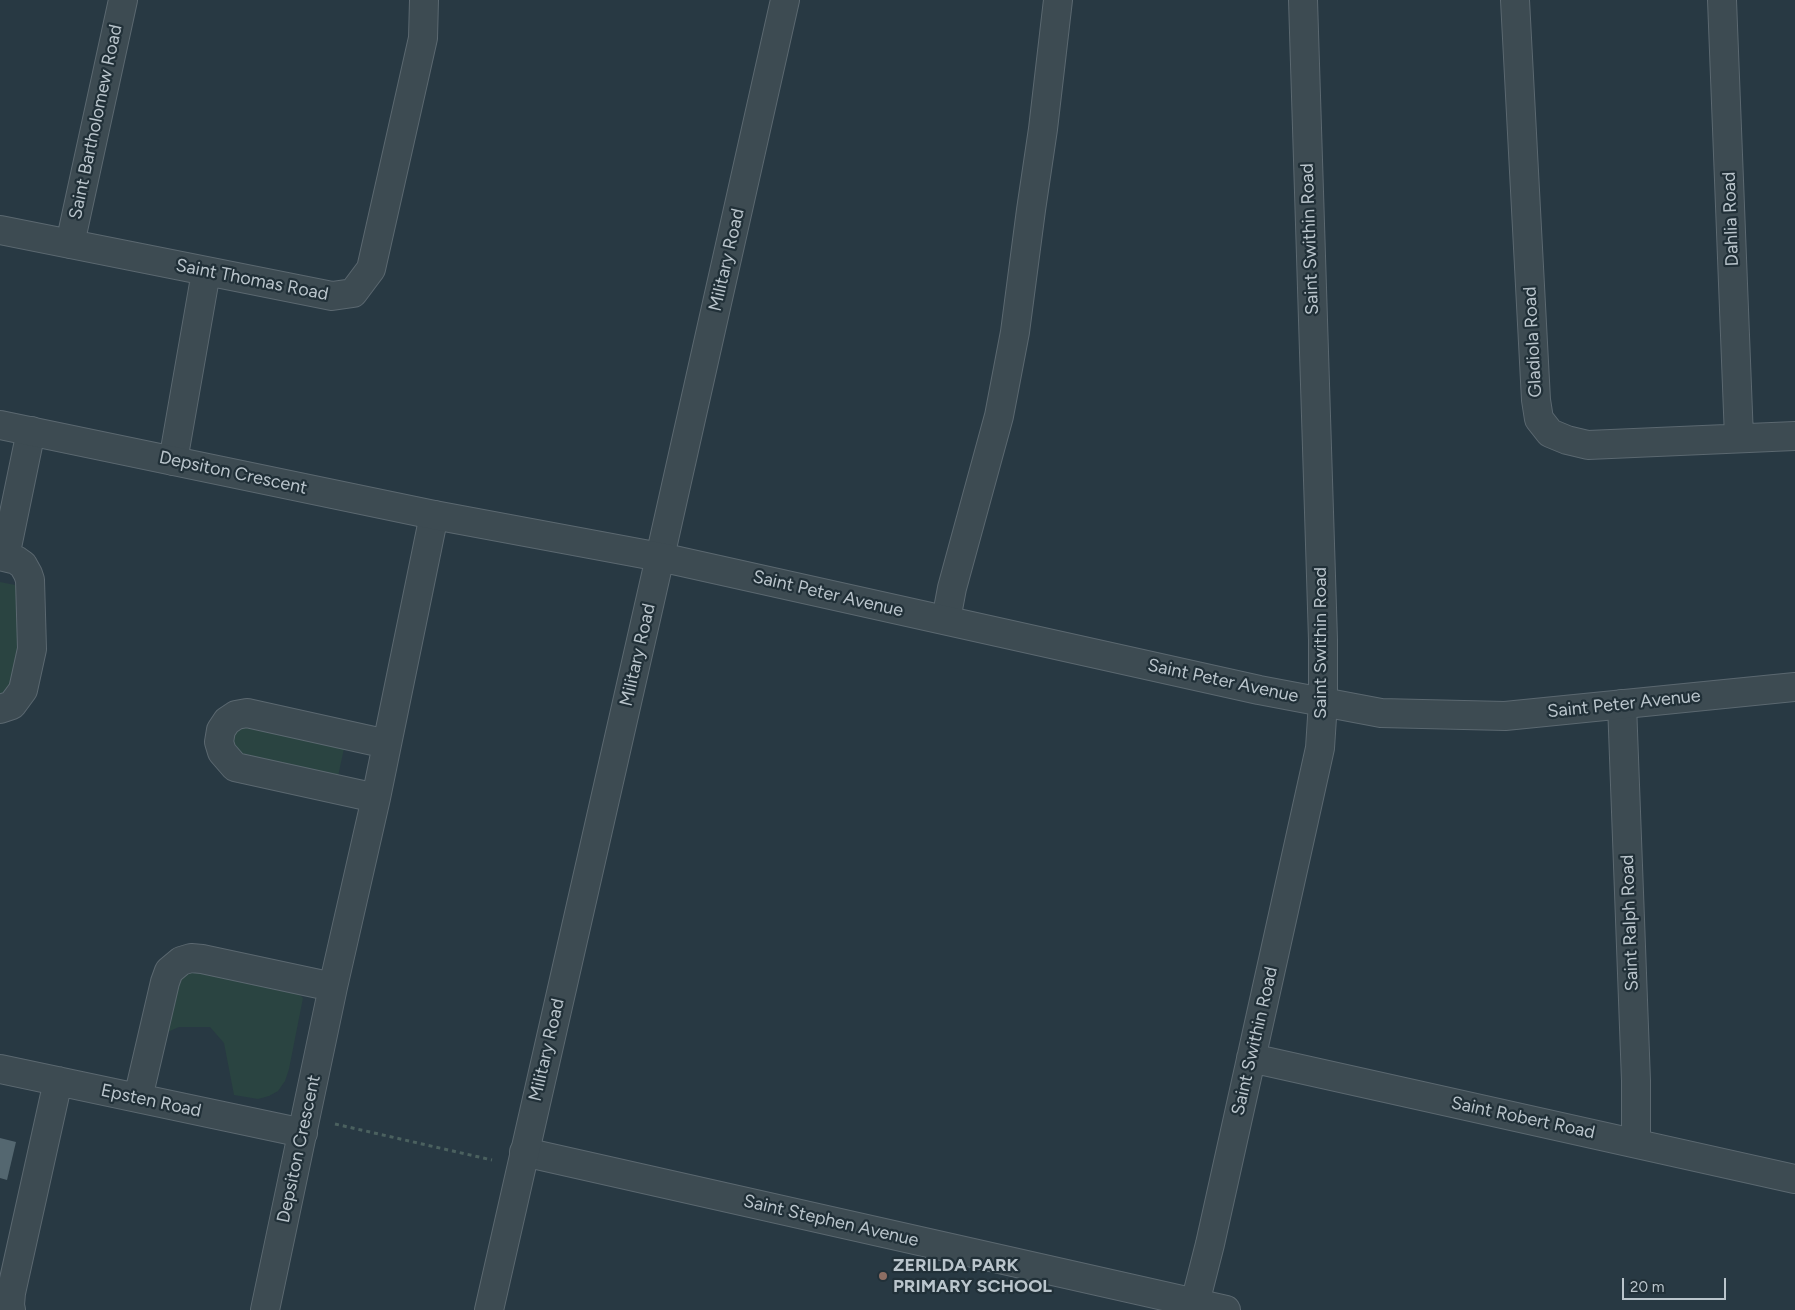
<!DOCTYPE html>
<html>
<head>
<meta charset="utf-8">
<style>
  body { margin:0 }
  #map { position:relative; width:1795px; height:1310px; overflow:hidden; background:#283943; font-family:Figtree,sans-serif }
  canvas { display:block }
  .scale { position:absolute; left:1622px; top:1278px; width:104px; height:22px; box-sizing:border-box; border:2px solid #bac5cc; border-top:0; padding-left:6px; font-size:15px; line-height:18px; white-space:nowrap; color:#bac5cc; -webkit-text-stroke:4px #213038; paint-order:stroke }
</style>
</head>
<body>
<div id="map">
<canvas width="1795" height="1310"></canvas>
<div class="scale">20 m</div>
</div>
<script>
const ctx = document.querySelector('canvas').getContext('2d');
ctx.lineJoin = 'round';
function fill(path, color) {
  ctx.fillStyle = color;
  ctx.fill(path, 'evenodd');
}
function toPath(rows) {
  const path = new Path2D();
  for (const r of rows) {
    path.moveTo(r[0], r[1]);
    for (let i = 2; i < r.length; i += 2) path.lineTo(r[i], r[i + 1]);
  }
  return path;
}
function strokePath(path, color, width, dash) {
  ctx.strokeStyle = color;
  ctx.lineWidth = width;
  ctx.lineCap = dash ? 'butt' : 'round';
  ctx.setLineDash(dash || []);
  ctx.stroke(path);
}
function label(font, color, halo, rows, align = 'center') {
  ctx.font = font + ' Figtree,sans-serif';
  ctx.lineWidth = 4.5;
  ctx.setLineDash([]);
  ctx.textBaseline = 'middle';
  ctx.strokeStyle = halo;
  ctx.fillStyle = color;
  for (const [text, x, y, turn = 0] of rows) {
    ctx.save();
    ctx.translate(x, y);
    ctx.rotate((+turn || 0) * Math.PI / 180);
    ctx.textAlign = isNaN(turn) ? turn : align;
    if (halo) ctx.strokeText(text, 0, 0);
    ctx.fillText(text, 0, 0);
    ctx.restore();
  }
}
fill(toPath([
  [0,582,20,586,21,648,12,687,0,695],
  [239,724,345,744,337,781,235,756,232,750,233,735],
  [190,971,294,989,303,998,289,1069,285,1081,278,1091,269,1096,258,1099,234,1095,224,1043,210,1027,179,1027,163,1034,174,987,181,977]
]), '#2a4441');
fill(toPath([
  [0,1138,16,1142,7,1180,0,1178]
]), '#546770');
const minor = toPath([
  [1515,0,1536,400,1539,419,1550,433,1567,440,1588,445,1795,436],
  [1722,0,1739,438],
  [0,230,332,296,353,293,371,269,423,38,424,0],
  [70,244,123,0],
  [173,461,206,272],
  [0,556,16,560,23,565,28,574,30,580,32,649,23,690,12,705,0,709],
  [5,557,31,431],
  [660,557,785,0],
  [946,620,952,588,999,416,1015,332,1031,210,1043,129,1058,0],
  [1622,704,1636,1081,1636,1143],
  [376,798,235,767,222,752,219,742,221,730,227,721,236,715,247,713,387,744],
  [1251,1058,1795,1179],
  [0,1069,303,1133],
  [138,1098,165,982,169,971,181,961,191,958,202,959,333,987],
  [524,1152,1226,1310],
  [1195,1303,1210,1244,1320,748,1323,702,1323,640,1303,0],
  [11,1310,10,1305,11,1293,58,1081],
  [265,1310,333,987,376,798,434,515]
]);
const tertiary = toPath([
  [0,425,434,515,660,557,1259,690,1381,713,1505,716,1795,687],
  [489,1310,660,557]
]);
strokePath(minor, '#5b6870', 30);
strokePath(tertiary, '#5b6870', 30);
strokePath(toPath([
  [335,1124,492,1160]
]), '#4b615f', 3, [4, 4]);
strokePath(minor, '#3d4b52', 28);
strokePath(tertiary, '#3d4b52', 28);
for (const [x, y, r, color] of [
  [883,1276,5,"#8d6e63"]
]) {
  const dot = new Path2D();
  dot.arc(x, y, r, 0, 2 * Math.PI);
  ctx.fillStyle = color;
  ctx.fill(dot);
  strokePath(dot, '#213038', 2);
}
label('18px', '#bac5cc', '#213038', [
  ["Saint Bartholomew Road",96,122,-78],
  ["Dahlia Road",1731,219,-92],
  ["Saint Swithin Road",1310,239,-92],
  ["Military Road",727,260,-77],
  ["Saint Thomas Road",252,280,11],
  ["Gladiola Road",1533,342,-93],
  ["Depsiton Crescent",233,473,12],
  ["Saint Peter Avenue",828,594,13],
  ["Saint Swithin Road",1321,643,-90],
  ["Military Road",638,655,-77],
  ["Saint Peter Avenue",1223,681,12],
  ["Saint Peter Avenue",1624,704,-6],
  ["Saint Ralph Road",1630,923,-92],
  ["Saint Swithin Road",1255,1041,-77],
  ["Military Road",547,1050,-77],
  ["Epsten Road",151,1101,12],
  ["Saint Robert Road",1523,1118,12],
  ["Depsiton Crescent",299,1149,-78],
  ["Saint Stephen Avenue",831,1221,13]
]);
label('bold 18px', '#bac5cc', '#213038', [
  ["ZERILDA PARK",893,1266],
  ["PRIMARY SCHOOL",893,1287]
], 'left');
</script>
</body>
</html>
